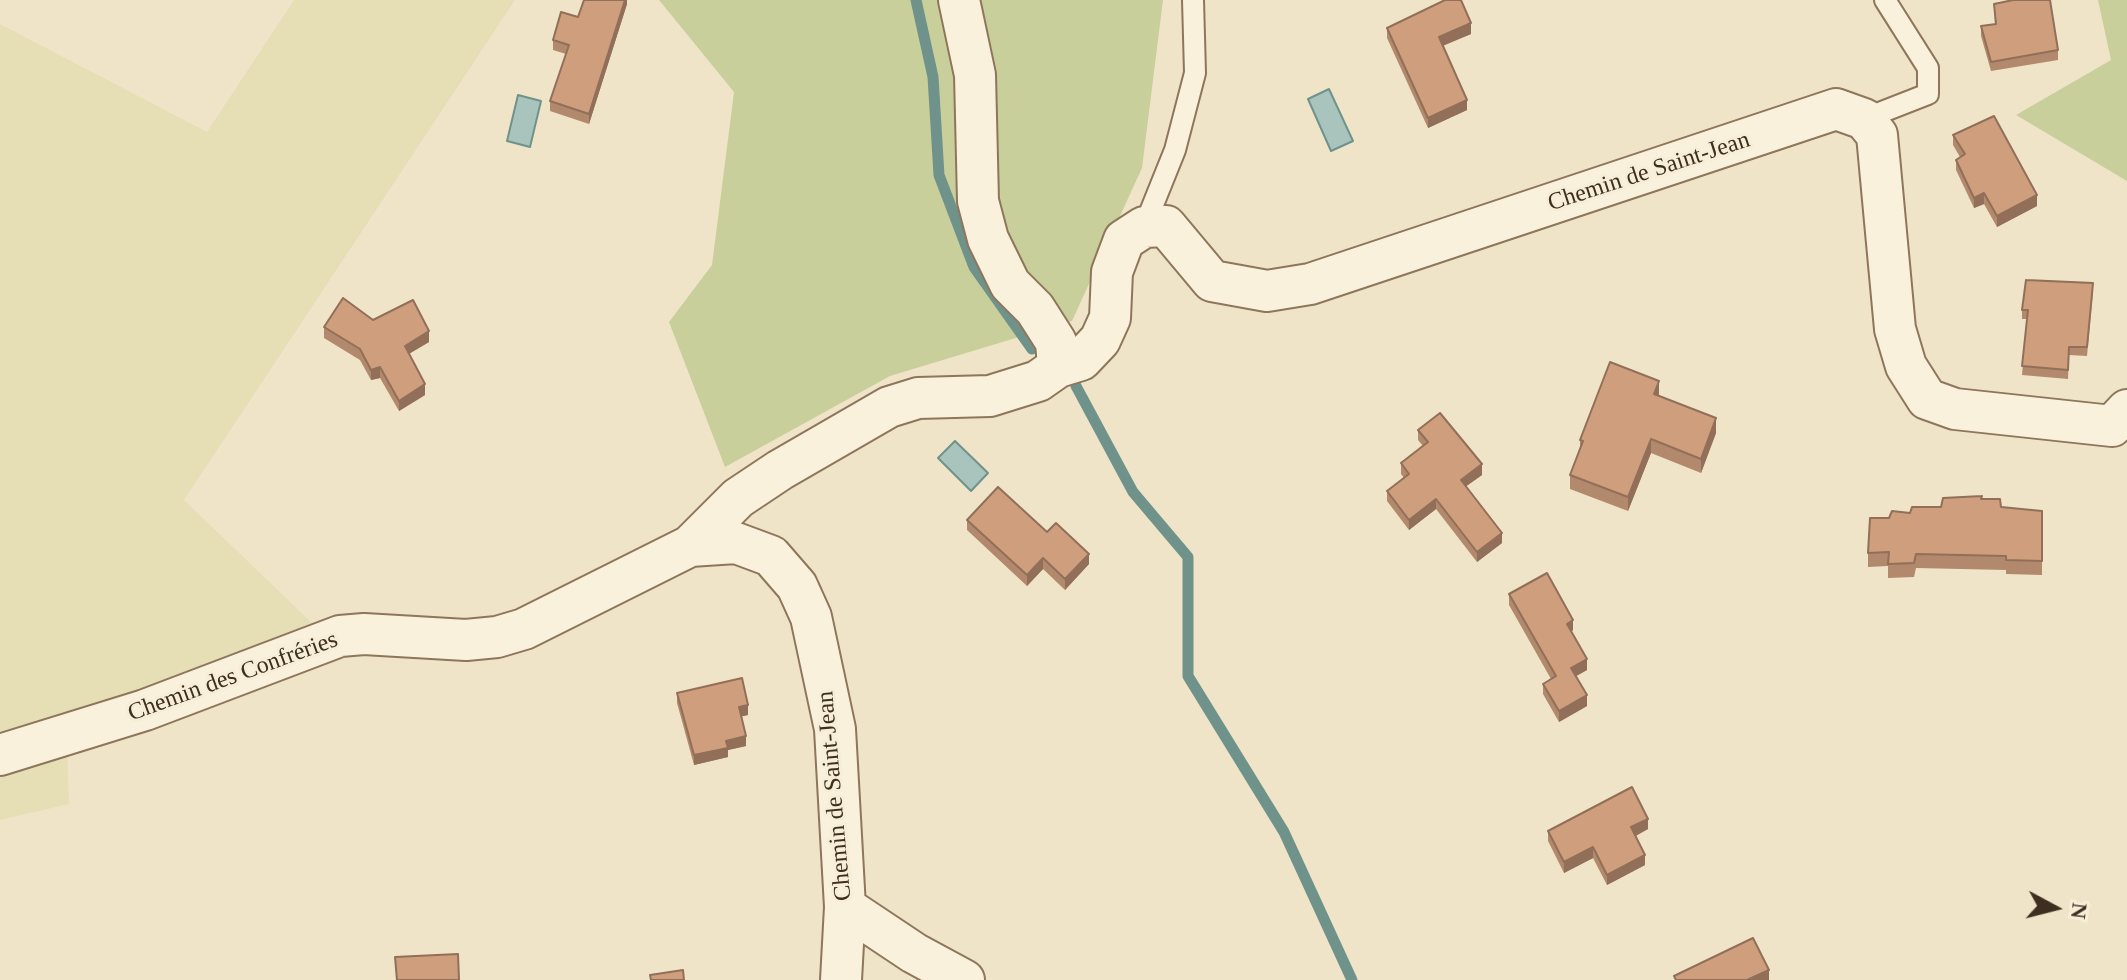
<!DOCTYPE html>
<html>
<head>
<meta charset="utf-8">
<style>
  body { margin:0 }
  #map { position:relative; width:2127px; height:980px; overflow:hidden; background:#f0e4c8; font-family:"Times New Roman",serif }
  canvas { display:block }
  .north { position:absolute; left:2015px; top:868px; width:80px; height:80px; -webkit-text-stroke:6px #f7eed8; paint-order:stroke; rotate:97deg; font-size:22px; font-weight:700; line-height:32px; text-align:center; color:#3d2e20 }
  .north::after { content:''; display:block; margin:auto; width:28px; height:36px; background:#3d2e20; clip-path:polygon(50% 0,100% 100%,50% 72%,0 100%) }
</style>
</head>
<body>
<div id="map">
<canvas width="2127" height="980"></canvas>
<div class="north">N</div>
</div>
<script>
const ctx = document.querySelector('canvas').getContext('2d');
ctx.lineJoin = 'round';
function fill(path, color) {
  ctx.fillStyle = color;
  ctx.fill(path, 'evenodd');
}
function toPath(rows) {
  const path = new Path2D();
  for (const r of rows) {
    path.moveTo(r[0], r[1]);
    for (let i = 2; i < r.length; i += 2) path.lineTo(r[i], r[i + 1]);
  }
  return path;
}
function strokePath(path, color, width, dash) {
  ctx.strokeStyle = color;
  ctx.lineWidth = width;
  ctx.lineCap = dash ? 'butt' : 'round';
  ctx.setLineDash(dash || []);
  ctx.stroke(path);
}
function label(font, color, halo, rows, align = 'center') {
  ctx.font = font + ' "Times New Roman",serif';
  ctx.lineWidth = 6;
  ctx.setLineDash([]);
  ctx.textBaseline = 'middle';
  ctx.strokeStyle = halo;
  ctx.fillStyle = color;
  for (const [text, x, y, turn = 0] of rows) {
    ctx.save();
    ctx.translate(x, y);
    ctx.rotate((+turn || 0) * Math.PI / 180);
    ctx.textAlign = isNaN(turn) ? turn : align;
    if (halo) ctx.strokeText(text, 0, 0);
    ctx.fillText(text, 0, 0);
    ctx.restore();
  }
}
fill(toPath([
  [294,0,515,0,184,500,312,623,66,719,69,804,0,820,0,24,207,132]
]), '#e6deb5');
fill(toPath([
  [659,0,1163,0,1142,168,1072,321,890,376,725,467,669,322,712,265,734,92],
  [2098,0,2127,0,2127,181,2016,115,2111,60]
]), '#c9cf9b');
const water = toPath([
  [1329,89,1353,141,1331,151,1308,99,1329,89],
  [518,95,541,101,530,147,507,141,518,95],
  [955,441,988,473,971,491,938,458,955,441]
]);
fill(water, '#a9c4bc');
strokePath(water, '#6f938a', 2);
strokePath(toPath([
  [916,0,933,77,939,175,974,267,1032,349],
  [1076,386,1133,492,1188,557,1188,676,1284,832,1352,980]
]), '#6f938a', 11);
const lane = toPath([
  [1864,119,1928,94,1928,68,1885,0],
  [1144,227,1175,150,1195,73,1193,0]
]);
const street = toPath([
  [959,0,975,75,978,201,988,239,1010,284,1035,309,1056,342,1058,367],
  [690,546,736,543,771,556,797,586,811,617,835,729,845,907,841,980],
  [0,755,145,710,340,636,364,634,466,640,497,637,524,629,690,546,738,498,780,470,889,407,918,398,990,396,1038,381,1058,367,1081,360,1100,340,1110,318,1112,272,1124,240,1144,227,1166,226,1212,281,1267,291,1310,284,1836,109,1864,119,1877,135,1895,329,1906,366,1927,399,1955,409,2112,426,2127,410],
  [845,907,914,953,964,980]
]);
strokePath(lane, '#8d765c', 24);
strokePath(street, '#8d765c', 44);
strokePath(lane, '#faf1dc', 20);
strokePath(street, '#faf1dc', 40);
fill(toPath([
  [627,0,627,4,589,124,550,111,550,101,566,54,553,50,553,40,578,17],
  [1994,4,2058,50,2058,60,1991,71,1981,36,1981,26,1995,24],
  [1387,28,1471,34,1443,46,1467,110,1428,128,1387,38],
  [1953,135,2037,206,1997,227,1984,204,1974,208,1956,170,1956,160,1960,157,1953,145],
  [2093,292,2087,356,2069,355,2068,379,2022,375,2027,319,2022,319,2022,310],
  [373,320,429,342,409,354,425,395,399,411,380,378,371,380,360,360,324,338,324,327],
  [1659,396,1716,433,1701,473,1651,453,1628,511,1570,489,1570,475,1580,450,1580,440],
  [1418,430,1482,475,1466,486,1502,543,1477,562,1436,509,1409,530,1387,501,1387,491,1404,478,1401,474,1401,463,1423,446,1418,440],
  [1982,499,2001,507,2042,561,2042,575,2006,574,2006,570,1916,568,1914,577,1888,578,1888,566,1868,567,1868,553,1889,518,1910,513],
  [967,520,1047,532,1089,564,1065,590,1043,569,1027,586,967,530],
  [1509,594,1573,630,1571,632,1587,670,1576,676,1587,706,1559,722,1543,694,1543,684,1551,679,1509,605],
  [677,693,748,715,741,716,746,746,728,750,728,757,694,765,677,703],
  [1648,829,1636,836,1645,865,1607,885,1593,858,1564,873,1548,841,1548,831]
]), '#b2896c');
fill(toPath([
  [625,0,627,0,627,4,589,124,589,114],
  [1471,23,1471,34,1439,47,1439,37],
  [1467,100,1467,110,1428,128,1428,118],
  [1984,193,1984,204,1974,208,1974,198],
  [2037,195,2037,206,1997,227,1997,216],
  [429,331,429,342,405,356,405,346],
  [380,367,380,378,371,380,371,370],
  [1659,381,1659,396,1654,394],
  [425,384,425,395,399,411,399,401],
  [1716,418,1716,433,1701,473,1701,459],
  [1651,439,1651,453,1628,511,1628,497],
  [1482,464,1482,475,1461,490,1461,480],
  [1436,499,1436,509,1409,530,1409,520],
  [1502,533,1502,543,1477,562,1477,552],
  [1089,554,1089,564,1065,590,1065,579],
  [1043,558,1043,569,1027,586,1027,575],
  [1573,620,1573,630,1567,635,1567,624],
  [1587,659,1587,670,1571,679,1571,668],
  [1587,695,1587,706,1559,722,1559,711],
  [748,705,748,715,739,717,739,707],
  [746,736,746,746,728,750,728,757,694,765,694,755,726,741],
  [1648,819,1648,829,1631,838,1631,827],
  [1593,847,1593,858,1564,873,1564,862],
  [1645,855,1645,865,1607,885,1607,875],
  [1769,970,1769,980,1747,980]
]), '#916f58');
const building = toPath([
  [584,0,625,0,589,114,550,101,569,45,553,40,561,12,578,17,584,0],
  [1445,0,1461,0,1471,23,1439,37,1467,100,1428,118,1387,28,1445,0],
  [2013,0,2050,0,2058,50,1991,62,1981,26,1996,24,1994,4,2013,0],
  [1994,116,2037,195,1997,216,1984,193,1974,198,1956,160,1965,154,1953,135,1994,116],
  [2026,280,2093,283,2087,347,2069,347,2068,370,2022,366,2028,310,2022,310,2026,280],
  [343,298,373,320,413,300,429,331,405,346,425,384,399,401,380,367,371,370,360,349,324,327,343,298],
  [1610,362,1659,381,1654,394,1716,418,1701,459,1651,439,1628,497,1570,475,1583,441,1580,440,1610,362],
  [1440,413,1482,464,1461,480,1502,533,1477,552,1436,499,1409,520,1387,491,1409,474,1401,463,1428,442,1418,430,1440,413],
  [998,487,1047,532,1056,523,1089,554,1065,579,1043,558,1027,575,967,520,998,487],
  [1982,496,1981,499,2000,499,2001,507,2042,511,2042,561,2006,560,2006,556,1916,554,1914,563,1888,564,1889,552,1868,553,1870,518,1889,518,1892,511,1910,513,1912,507,1941,507,1943,498,1982,496],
  [1547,573,1573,620,1567,624,1587,659,1571,668,1587,695,1559,711,1543,684,1556,676,1509,594,1547,573],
  [742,678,748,705,739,707,746,736,726,741,728,748,694,755,677,693,742,678],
  [1632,787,1648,819,1631,827,1645,855,1607,875,1593,847,1564,862,1548,831,1632,787],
  [1753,938,1769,970,1747,980,1676,980,1674,976,1753,938],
  [458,954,459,980,397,980,395,957,458,954],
  [683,970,684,980,651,980,650,975,683,970]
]);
fill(building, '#cf9f7d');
strokePath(building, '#916f58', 2);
label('24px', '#3d2e20', '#f7eed8', [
  ["Chemin de Saint-Jean",1649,172,-18],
  ["Chemin des Confréries",233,677,-20],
  ["Chemin de Saint-Jean",835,796,-95]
]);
</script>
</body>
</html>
